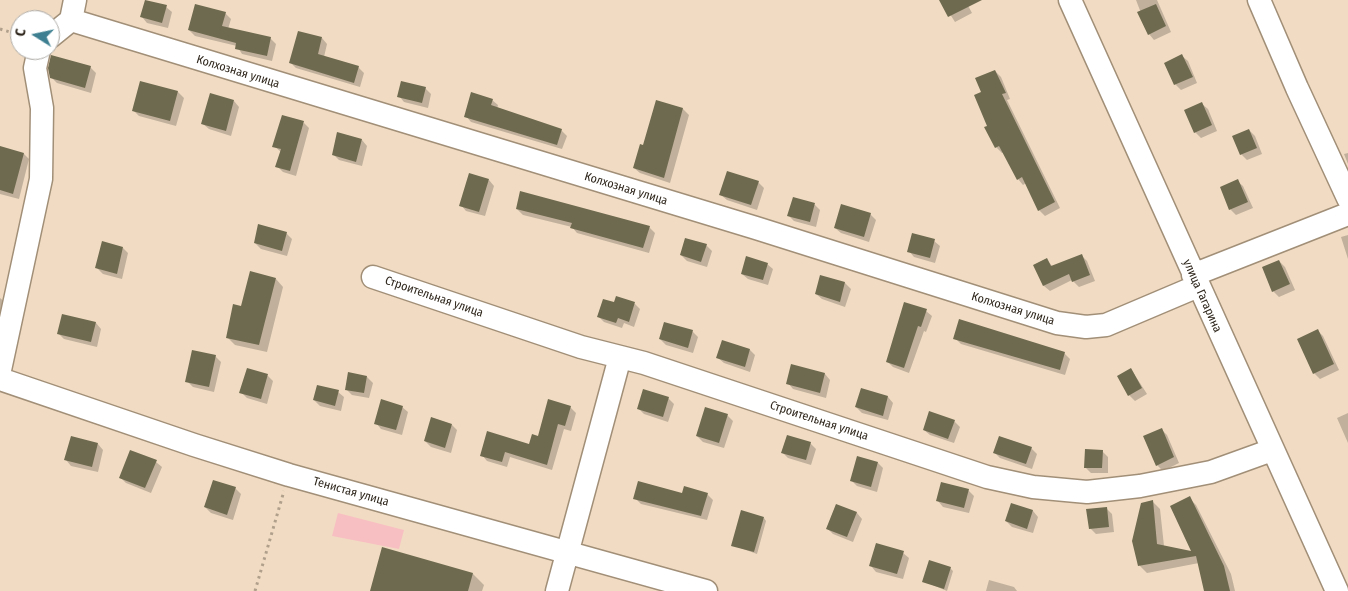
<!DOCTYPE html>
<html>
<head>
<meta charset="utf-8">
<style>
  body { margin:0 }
  #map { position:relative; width:1348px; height:591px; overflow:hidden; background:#f1dcc3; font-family:"Fira Sans Condensed",sans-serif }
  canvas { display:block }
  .north { position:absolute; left:10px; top:10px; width:50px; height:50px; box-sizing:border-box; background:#fff; border:1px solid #aca9a5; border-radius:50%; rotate:280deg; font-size:14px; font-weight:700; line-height:20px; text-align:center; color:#2f271d }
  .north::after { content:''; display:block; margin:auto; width:18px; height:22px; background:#3e8091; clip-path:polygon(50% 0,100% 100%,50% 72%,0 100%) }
</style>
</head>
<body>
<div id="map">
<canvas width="1348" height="591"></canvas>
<div class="north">С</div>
</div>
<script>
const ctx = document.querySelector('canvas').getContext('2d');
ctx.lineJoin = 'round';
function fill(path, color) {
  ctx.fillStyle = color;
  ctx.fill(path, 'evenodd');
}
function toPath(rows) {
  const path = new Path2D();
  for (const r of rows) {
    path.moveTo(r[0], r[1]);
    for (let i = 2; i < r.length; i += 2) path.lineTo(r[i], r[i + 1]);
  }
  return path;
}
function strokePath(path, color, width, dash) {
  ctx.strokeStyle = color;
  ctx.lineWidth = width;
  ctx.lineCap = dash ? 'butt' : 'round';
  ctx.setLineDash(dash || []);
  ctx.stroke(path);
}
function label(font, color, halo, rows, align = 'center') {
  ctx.font = font + ' "Fira Sans Condensed",sans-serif';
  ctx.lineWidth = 5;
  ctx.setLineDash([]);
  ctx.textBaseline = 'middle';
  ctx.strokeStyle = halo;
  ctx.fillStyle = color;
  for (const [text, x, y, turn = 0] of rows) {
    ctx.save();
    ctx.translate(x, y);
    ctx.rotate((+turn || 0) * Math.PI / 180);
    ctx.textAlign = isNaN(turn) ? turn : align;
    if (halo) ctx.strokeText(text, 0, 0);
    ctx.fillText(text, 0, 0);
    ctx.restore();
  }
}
fill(toPath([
  [338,513,404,530,399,549,332,536]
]), '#f8bfc2');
fill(toPath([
  [941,0,965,0,972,13,955,22],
  [1136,0,1157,0,1171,32,1154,40,1149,34],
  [166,7,172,12,168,28,147,23,142,17],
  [225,13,231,19,228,29,270,38,276,44,272,61,242,54,237,46,195,36,189,30],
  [322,38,327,44,324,57,358,67,364,73,360,87,296,68,290,62],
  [1182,56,1188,61,1197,83,1181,90,1175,84,1166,63],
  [90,67,96,73,91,93,57,83,51,77],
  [995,71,1001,77,1010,99,1007,100,1060,208,1045,216,1039,210,1026,183,1023,185,1018,179,1004,152,1002,153,996,147,989,126,983,93],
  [141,82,178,92,184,98,176,126,139,116,133,110],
  [425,88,431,94,428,108,404,102,399,96],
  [492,100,498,105,497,109,561,130,567,136,562,149,471,122,466,116],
  [234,101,239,107,231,136,209,129,203,124],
  [657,102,683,109,689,115,670,183,640,173,634,168,644,147],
  [1202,104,1208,109,1217,131,1201,138,1195,132],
  [304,123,309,128,296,176,283,172,277,166,281,152,274,146],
  [1249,130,1255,136,1262,154,1247,160,1241,154],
  [362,140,367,146,362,166,339,160,333,154],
  [0,150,24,154,29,159,19,199,0,194],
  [1348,153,1348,164,1344,154],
  [489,180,494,186,485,216,466,211,461,205],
  [1237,181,1243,186,1253,208,1236,215,1230,209],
  [758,182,764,188,757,210,727,200,721,195],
  [794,199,815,205,820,210,816,227,794,221,789,216],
  [517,209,649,227,655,233,649,253,577,233,572,227,523,215],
  [870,214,876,220,869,242,841,233,835,228],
  [286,233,292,239,287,256,261,249,255,243],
  [1348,235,1348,259,1341,237],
  [934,241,940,246,935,263,914,257,909,251],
  [706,245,712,251,707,267,687,261,681,255],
  [123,248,128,253,122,279,103,274,97,268],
  [1082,256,1087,261,1095,281,1079,287,1072,280,1050,291,1044,286,1034,265,1046,259,1053,267],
  [1279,261,1285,267,1295,290,1279,297,1273,291],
  [767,264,773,269,768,285,748,279,742,274],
  [821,276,845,283,851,289,845,307,822,299,816,294],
  [276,279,283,287,267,352,235,345,227,337,242,307],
  [0,298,7,304,0,322],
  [617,298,635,304,640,309,634,327,624,323,622,328,604,322,598,316,615,304],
  [926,311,932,316,926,332,924,331,909,373,893,367,887,361],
  [96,323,101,329,97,347,64,339,59,334],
  [1317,330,1323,336,1339,370,1320,379,1314,373],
  [692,331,698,337,693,353,666,345,660,339],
  [955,338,1064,353,1070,359,1065,375,961,344],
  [750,350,755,355,750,372,724,363,718,358],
  [215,356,221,362,214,392,193,387,187,381],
  [792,366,825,374,830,380,826,398,793,389,788,383],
  [1131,369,1147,394,1135,401,1129,395],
  [248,370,268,376,273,381,267,404,247,398,241,392],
  [367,377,373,383,369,398,352,395,346,389],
  [862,389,888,397,893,403,888,420,862,413,856,407],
  [338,392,344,397,341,411,320,406,314,400],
  [668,398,674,404,668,422,644,414,638,408],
  [402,407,408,412,402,435,381,429,376,423],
  [570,407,576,413,571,431,564,429,552,470,510,457,507,467,487,461,482,455,530,445],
  [1348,413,1348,443,1337,418],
  [727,415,733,421,724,448,703,442,697,436],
  [954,421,960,427,954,443,930,435,924,430],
  [452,425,457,430,451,453,431,447,425,441],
  [1161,429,1167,435,1179,463,1163,471,1157,465],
  [810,443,816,449,811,465,788,458,782,452],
  [98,444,103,450,98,472,71,466,66,460],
  [1031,448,1037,454,1032,469,1000,458,995,453],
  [1102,451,1108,457,1108,473,1091,473,1085,467],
  [156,462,162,467,151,493,126,483,120,477],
  [878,463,883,468,877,492,857,486,851,480],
  [235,488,241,494,233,520,211,513,205,507],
  [968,490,974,496,969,513,943,507,938,501],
  [707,494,713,500,707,520,641,504,635,498],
  [1189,498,1196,505,1231,574,1235,591,1205,591,1199,563,1147,573,1140,566,1134,541,1153,502,1160,509,1164,546,1193,553],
  [1012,504,1033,511,1038,517,1033,533,1012,527,1006,521],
  [836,505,857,513,862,519,853,542,833,534,827,528],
  [1106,508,1112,514,1114,532,1096,534,1090,528],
  [764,518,766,521,757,554,732,545],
  [903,553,909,558,903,579,876,572,871,566],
  [950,568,953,571,947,591,923,581],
  [473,574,484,585,482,591,371,591],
  [989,580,1014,587,1017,591,986,591]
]), '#0003');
fill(toPath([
  [145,0,167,5,162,23,140,17],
  [939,0,982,0,948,17],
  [195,4,226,12,222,26,271,37,267,56,235,49,236,43,188,30],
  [1156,4,1166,26,1148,35,1137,12],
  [298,31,322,37,318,54,359,66,354,83,289,63],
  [1182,54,1193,77,1174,85,1164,63],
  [51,55,91,66,85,88,50,78,48,68],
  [995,70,1006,93,1002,94,1055,202,1038,211,1022,177,1017,180,999,146,995,148,984,127,987,126,974,95,981,92,975,78],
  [140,81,178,91,170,121,132,111],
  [401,81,426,87,422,103,397,97],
  [471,92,493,99,491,105,562,129,557,145,464,117],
  [210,93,234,100,226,131,201,124],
  [656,100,683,108,664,178,633,168,640,144,643,145],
  [1202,102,1212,125,1194,133,1184,110],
  [282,115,304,121,290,171,275,167,281,149,272,147],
  [1249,129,1257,148,1240,155,1232,136],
  [337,132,362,139,356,162,332,155],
  [0,146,24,153,13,194,0,190],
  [727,171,759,181,751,205,719,195],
  [469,173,489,179,479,212,459,206],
  [1238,179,1248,202,1229,210,1220,187],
  [520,191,650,226,643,248,570,228,572,223,516,209],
  [793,197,815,203,810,222,787,216],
  [841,204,871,213,864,237,834,228],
  [258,224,287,232,282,251,254,243],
  [912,233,935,239,930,258,907,252],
  [685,238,707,244,701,262,680,255],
  [102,241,123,247,117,274,95,268],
  [1082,254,1090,275,1072,282,1069,274,1043,286,1033,265,1047,258,1051,266],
  [746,256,768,263,763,280,741,274],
  [1279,260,1290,284,1272,292,1262,267],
  [250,271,276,278,259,345,226,338,233,304,241,306],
  [820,275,845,282,840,302,815,294],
  [616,296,635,302,629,322,618,318,616,323,597,317,603,299,614,302],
  [904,302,927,309,921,327,918,326,904,368,886,362],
  [62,314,96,322,91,342,57,334],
  [959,319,1065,352,1060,370,953,339],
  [664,322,693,330,688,348,659,339],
  [1318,329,1334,364,1313,374,1297,339],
  [722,340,750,349,745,367,716,358],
  [192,350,216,355,209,387,185,382],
  [791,364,825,373,820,393,786,384],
  [247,368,268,374,261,399,239,393],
  [1131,368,1142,388,1128,396,1117,376],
  [348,372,367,376,364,393,345,390],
  [317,385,339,390,335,406,313,400],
  [861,388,888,396,883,416,855,407],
  [643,389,669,397,663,417,637,409],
  [381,399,403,406,396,430,374,424],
  [548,399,571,406,565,426,558,424,547,465,505,452,502,462,480,456,487,431,529,444,532,434,538,436],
  [705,407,728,414,719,443,696,436],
  [929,411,955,420,948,439,923,430],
  [431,417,452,424,445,448,424,441],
  [1162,428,1174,457,1156,466,1143,436],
  [787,435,811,442,806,460,781,453],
  [71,436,98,443,92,467,64,460],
  [999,436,1032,447,1026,464,993,453],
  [1085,449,1103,450,1102,468,1084,468],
  [130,450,157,460,145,488,119,478],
  [857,456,878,462,871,487,850,481],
  [213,480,236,487,227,515,204,507],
  [638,481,682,493,684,486,708,493,701,516,633,499],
  [941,482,969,489,964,508,936,501],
  [1190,496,1224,566,1230,591,1204,591,1196,556,1138,566,1132,541,1141,503,1153,500,1157,544,1191,551,1170,506],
  [1011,503,1033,510,1027,529,1005,521],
  [836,504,857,512,847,537,826,529],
  [1107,507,1109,527,1089,529,1086,509],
  [741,510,764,517,754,552,731,546],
  [876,543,904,551,897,574,869,566],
  [382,547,473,573,468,591,370,591],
  [929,560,951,567,944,589,922,582]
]), '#6e6a4f');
const minor = toPath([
  [75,0,71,20,756,228,1057,323,1086,327,1106,325,1198,286],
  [1070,0,1337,591],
  [1259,0,1297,88,1348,198],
  [50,37,71,20],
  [1193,275,1348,214],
  [373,277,581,347,644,363,987,477,1033,487,1087,492,1140,486,1211,472,1272,450],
  [0,370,41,179,42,108,35,68,39,50],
  [0,379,194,445,289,475,706,591],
  [557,591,620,357]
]);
strokePath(minor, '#a28f78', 25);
strokePath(toPath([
  [0,29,20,35],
  [255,591,284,491]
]), '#b09f8b', 3, [2.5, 4]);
strokePath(minor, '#fff', 22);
label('12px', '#2f271d', '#fff', [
  ["Колхозная улица",238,72,17],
  ["Колхозная улица",626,189,17],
  ["улица Гагарина",1202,296,66],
  ["Строительная улица",434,297,19],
  ["Колхозная улица",1013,309,17],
  ["Строительная улица",819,421,18],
  ["Тенистая улица",351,492,16]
]);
</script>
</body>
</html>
